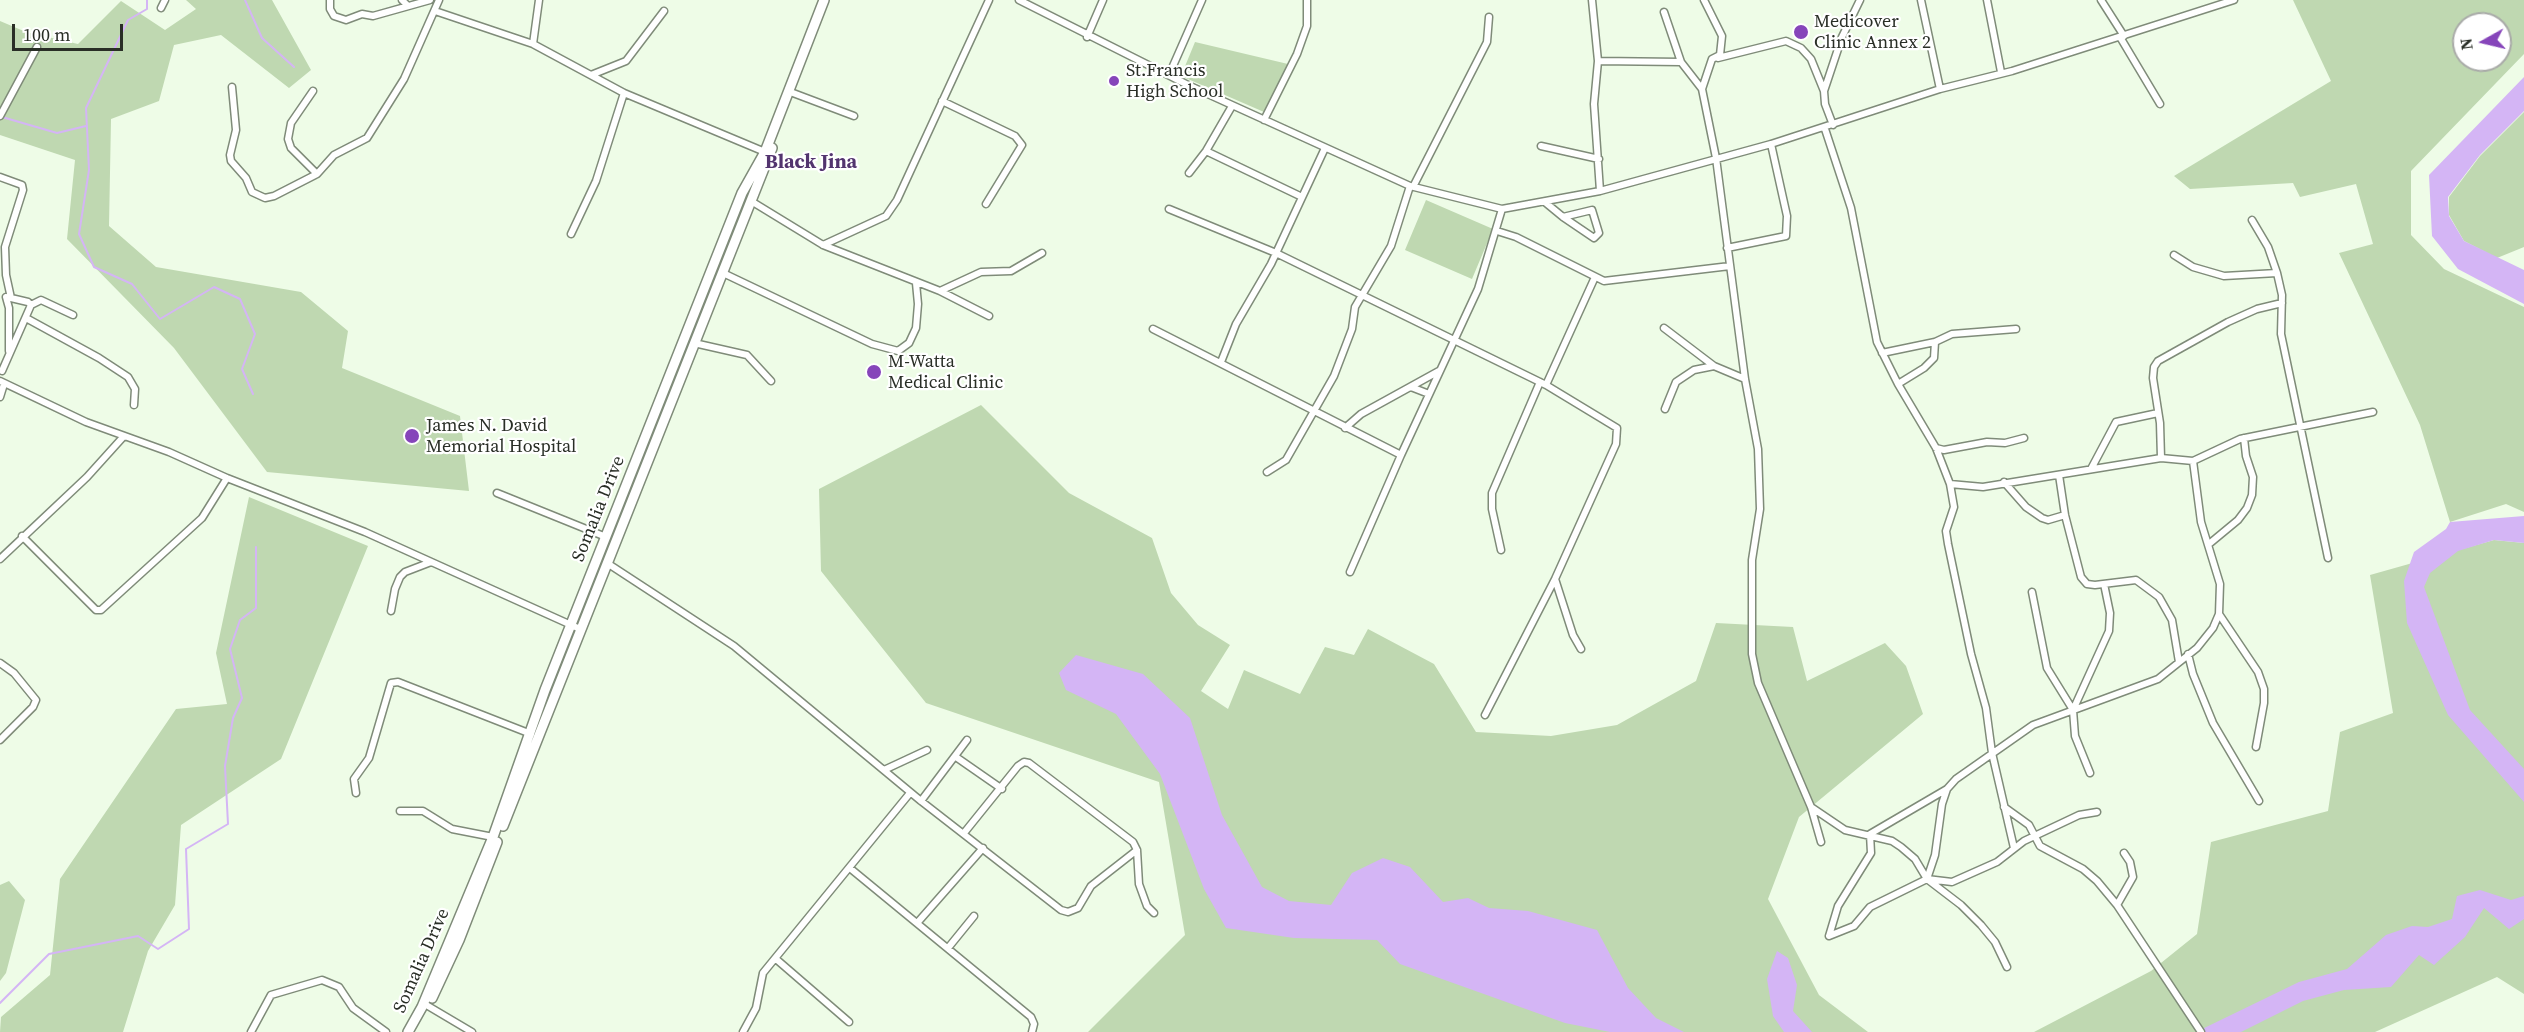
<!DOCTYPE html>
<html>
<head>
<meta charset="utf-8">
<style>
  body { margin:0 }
  #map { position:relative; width:2524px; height:1032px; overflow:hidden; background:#eefce7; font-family:"Source Serif 4",serif }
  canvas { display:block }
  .north { position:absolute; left:2452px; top:12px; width:60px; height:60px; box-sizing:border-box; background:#fff; border:2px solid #a9aba8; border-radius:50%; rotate:262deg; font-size:16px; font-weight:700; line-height:24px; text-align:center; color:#292e26 }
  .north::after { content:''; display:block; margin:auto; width:21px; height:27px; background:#8645ba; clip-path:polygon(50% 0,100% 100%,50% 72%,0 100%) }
  .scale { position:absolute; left:12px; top:24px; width:111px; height:27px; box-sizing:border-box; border:3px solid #292e26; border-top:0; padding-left:8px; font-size:18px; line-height:21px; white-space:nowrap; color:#292e26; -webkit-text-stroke:4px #fff; paint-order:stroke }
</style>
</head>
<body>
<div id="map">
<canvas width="2524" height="1032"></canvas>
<div class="north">N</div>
<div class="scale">100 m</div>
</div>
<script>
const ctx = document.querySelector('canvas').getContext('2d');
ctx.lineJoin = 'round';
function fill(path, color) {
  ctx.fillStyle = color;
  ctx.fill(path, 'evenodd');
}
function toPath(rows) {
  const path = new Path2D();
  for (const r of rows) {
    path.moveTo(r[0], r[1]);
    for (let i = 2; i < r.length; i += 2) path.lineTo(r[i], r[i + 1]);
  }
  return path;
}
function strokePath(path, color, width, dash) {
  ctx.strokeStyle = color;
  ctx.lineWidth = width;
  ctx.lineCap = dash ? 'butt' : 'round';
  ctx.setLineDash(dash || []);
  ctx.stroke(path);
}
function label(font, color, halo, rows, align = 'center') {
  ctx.font = font + ' "Source Serif 4",serif';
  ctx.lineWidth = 4.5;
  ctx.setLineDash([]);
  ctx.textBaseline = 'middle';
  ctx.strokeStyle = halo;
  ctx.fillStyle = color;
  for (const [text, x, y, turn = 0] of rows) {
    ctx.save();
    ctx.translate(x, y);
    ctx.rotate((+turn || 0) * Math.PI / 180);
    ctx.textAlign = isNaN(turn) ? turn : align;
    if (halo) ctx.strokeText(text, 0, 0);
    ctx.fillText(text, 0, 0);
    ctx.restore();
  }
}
fill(toPath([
  [186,0,272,0,311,70,289,88,221,35,174,45,159,101,111,119,109,226,156,267,301,292,348,331,342,368,460,416,469,491,267,472,174,348,67,239,75,160,0,135,0,21,26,32,78,44,121,1,165,30,196,9],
  [2293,0,2524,0,2524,54,2411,171,2411,235,2444,269,2524,307,2524,512,2506,504,2450,522,2420,425,2339,253,2373,244,2356,184,2300,197,2293,183,2190,189,2174,176,2331,81],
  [2464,24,2500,24,2500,60,2464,60],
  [1195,42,1288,64,1264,112,1181,76],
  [2524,112,2524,247,2497,258,2464,241,2449,215,2449,197,2480,156],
  [1426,200,1493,229,1472,279,1405,250],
  [981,405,1069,493,1152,538,1171,593,1198,625,1230,645,1201,691,1228,709,1244,670,1300,694,1325,647,1354,655,1368,629,1434,664,1476,732,1551,736,1617,725,1696,681,1716,623,1793,627,1807,681,1885,643,1906,666,1923,714,1799,817,1768,899,1819,995,1868,1032,1088,1032,1185,935,1159,782,926,703,821,571,819,489],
  [249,497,368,546,281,759,181,825,175,905,148,951,123,1032,0,1032,1,1017,50,975,60,879,176,709,227,704,216,653],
  [2494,540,2524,543,2524,994,2497,977,2375,1032,2034,1032,2151,971,2197,934,2211,842,2328,811,2340,732,2393,713,2370,575],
  [9,881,25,900,6,973,0,981,0,885]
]), '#bfd8b1');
fill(toPath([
  [2524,77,2524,111,2480,155,2448,197,2449,216,2464,241,2524,270,2524,304,2458,269,2432,236,2429,175],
  [2524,516,2524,543,2494,540,2458,551,2430,573,2424,587,2470,710,2524,769,2524,802,2448,715,2407,623,2404,581,2414,552,2446,529,2450,522],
  [1076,655,1143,674,1190,718,1222,815,1262,887,1289,901,1331,905,1352,873,1383,858,1410,867,1443,902,1468,898,1489,908,1528,911,1597,930,1628,988,1656,1018,1684,1032,1610,1032,1565,1023,1400,964,1377,940,1294,938,1226,928,1204,889,1160,774,1116,714,1066,690,1059,673],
  [2480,890,2511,900,2524,896,2524,919,2509,929,2484,908,2465,937,2434,965,2419,955,2391,987,2344,990,2303,1001,2241,1032,2196,1032,2299,982,2347,969,2386,935,2412,926,2428,927,2452,919,2457,896],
  [1777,951,1788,958,1797,985,1793,1011,1812,1032,1784,1032,1773,1016,1767,979]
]), '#d4b5f5');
strokePath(toPath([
  [147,0,147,9,128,20,86,108,89,170,79,234,94,267,132,284,160,319,214,287,240,299,255,334,242,369,253,394],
  [245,0,262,38,294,67],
  [2,117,57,133,86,126],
  [0,1003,49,954,138,936,158,949,189,929,186,849,228,824,225,766,233,718,242,698,230,649,240,620,256,608,256,547]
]), '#d4b5f5', 2);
const minor = toPath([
  [330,0,330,9,334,16,346,20,362,14,373,16,430,0],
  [402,0,408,6],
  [1019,0,1188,85,1410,186,1502,209,1600,191,1771,144,1940,89,2012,71,2234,0],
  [1592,0,1598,61,1594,104,1600,191],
  [1704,0,1722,36,1720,55,1712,59,1702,89,1716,158,1745,379,1758,449,1760,509,1752,560,1752,654,1758,683,1811,807,1845,830,1892,841,1901,847,1915,859,1927,879,1961,905,1981,925,1995,942,2007,967],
  [1921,0,1940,89],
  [1987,0,2001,72],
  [2101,0,2124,36],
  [161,8,165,0],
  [435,11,533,44,624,93,765,152],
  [1664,12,1681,62,1702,89],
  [1087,37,1103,0],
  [2120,37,2160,104],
  [533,44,539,0],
  [1718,58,1786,41,1801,48,1811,59,1824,91],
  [1598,61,1681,62],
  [591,75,626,61,664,11],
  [1169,75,1202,0],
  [232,87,236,130,230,155,231,161,246,178,252,192,265,198,274,196,317,174,334,155,367,138,404,79,439,0],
  [313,91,291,123,288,139,291,148,317,174],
  [793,93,854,116],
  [942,101,1015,136,1022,145,986,204],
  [0,116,37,47],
  [1264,120,1297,54,1307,26,1307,0],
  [1833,125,1825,104,1824,91,1842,37,1860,0],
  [1825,129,1851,208,1877,342,1898,384,1936,448,1950,484,1983,487,2161,458,2193,461,2240,439,2373,412],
  [1541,146,1599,159],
  [1206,151,1302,197],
  [1189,173,1206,151,1232,106],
  [0,177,22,185,23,190,5,247,6,275,11,298,28,302,31,305,2,371],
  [1414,185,1487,42,1489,17],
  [751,201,823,245,940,291,989,316],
  [1546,203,1563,217,1594,238,1599,233,1592,210,1563,217],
  [1169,209,1276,253,1546,385,1617,428,1616,444,1555,579,1485,715],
  [2252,220,2268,247,2277,273,2282,295,2281,334,2328,558],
  [1497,231,1516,237,1604,281,1730,266],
  [571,234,596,181,624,93],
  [823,245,886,216,897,200,989,0],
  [1727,248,1786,236,1787,216,1771,144],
  [2174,255,2193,267,2224,276,2277,273],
  [723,273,872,344,898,351,909,343,916,328,918,304,916,283],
  [940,291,981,272,1011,271,1042,253],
  [6,297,9,308,9,351],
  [31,305,41,300,73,315],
  [26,318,99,358,128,377,135,389,134,405],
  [1664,328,1714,366],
  [1153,329,1401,455,1478,289,1502,209],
  [694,343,747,355,771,381],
  [1882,353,1935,342,1952,334,2016,329],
  [1221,362,1236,324,1271,264,1325,148],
  [0,381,86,422,169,452,227,478,365,532,580,629],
  [1898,384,1924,368,1934,358,1935,342],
  [1546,385,1595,277],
  [1411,387,1429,394],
  [0,397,4,384],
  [1665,409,1676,382,1694,370,1714,366,1745,379],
  [1345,428,1361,414,1439,371],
  [1936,448,1944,450,1987,442,2005,443,2024,438],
  [2161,458,2160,423,2153,378,2154,367,2158,361,2228,322,2257,309,2282,303],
  [2091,469,2116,422,2158,413],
  [1267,472,1286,460,1334,376,1352,329,1355,307,1391,246,1410,186],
  [2059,475,2065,515,2081,577,2087,584,2095,585,2136,580,2159,597,2172,620,2179,662],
  [2004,482,2026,507,2042,518,2048,520,2065,515],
  [1950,484,1954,507,1946,531,1948,544,1971,654,1986,708,1992,753,2014,848],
  [497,493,606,537],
  [22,536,96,610,101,610,202,518,227,478],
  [2209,544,2238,520,2247,508,2252,495,2253,477,2246,456,2244,438],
  [1501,550,1492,509,1492,493,1540,382],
  [0,559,87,477,124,436],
  [607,563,734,646,921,801,1061,910,1068,912,1078,908,1091,886,1137,850],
  [1350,572,1401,455],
  [1555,579,1573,635,1581,649],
  [2032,592,2047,668,2073,710],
  [391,611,395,589,400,577,405,572,431,562],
  [2219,614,2258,672,2264,689,2264,703,2256,747],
  [2188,654,2193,674,2213,723,2259,801],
  [0,663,14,673,36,700,33,707,0,740],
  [956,757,1002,789],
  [884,770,927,750],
  [2090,773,2075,736,2073,710,2109,631,2110,613,2104,584],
  [356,793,354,779,369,758,391,683,398,682,531,734],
  [921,801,967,740],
  [1811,807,1821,842],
  [2004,807,2029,825,2040,846,2083,869,2097,881,2117,905,2201,1032],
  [400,811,423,811,452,829,493,837],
  [964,833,1018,766,1024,762,1029,763,1133,842,1137,850,1139,884,1147,906,1154,913],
  [851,869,1031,1017,1034,1024,1032,1032],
  [1927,879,1935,855,1942,804,1947,789,1956,779,2033,725,2158,679,2197,648,2213,628,2219,614,2220,584,2201,522,2193,461],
  [2117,905,2133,877,2130,862,2124,853],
  [918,922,983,848],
  [1829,936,1854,926,1870,907,1927,879,1952,882,1997,862,2024,841,2079,815,2097,812],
  [1829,936,1838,906,1871,853,1870,834,1947,789],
  [948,948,974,916],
  [776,959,849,1022],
  [428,1006,472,1032],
  [251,1032,271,995,322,980,339,987,353,1008,386,1032],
  [743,1032,756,1008,763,973,910,793]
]);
const primary = toPath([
  [503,826,772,148],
  [432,998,459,940,497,842],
  [408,1032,422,1007,493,837,545,690,742,193,765,152,824,0]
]);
strokePath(minor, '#7f8b79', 9);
strokePath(primary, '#7f8b79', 12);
strokePath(minor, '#fff', 6);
strokePath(primary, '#fff', 9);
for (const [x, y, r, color] of [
  [1801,32,8,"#8645ba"],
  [1114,81,6,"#8645ba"],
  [874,372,8,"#8645ba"],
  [412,436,8,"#8645ba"]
]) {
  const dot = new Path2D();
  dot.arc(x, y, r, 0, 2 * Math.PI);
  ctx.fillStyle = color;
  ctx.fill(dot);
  strokePath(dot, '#fff', 2);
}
label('18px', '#292e26', '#fff', [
  ["Medicover",1814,22],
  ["Clinic Annex 2",1814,43],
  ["St.Francis",1126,71],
  ["High School",1126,92],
  ["M-Watta",888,362],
  ["Medical Clinic",888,383],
  ["James N. David",426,426],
  ["Memorial Hospital",426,447]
], 'left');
label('18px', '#292e26', '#fff', [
  ["Somalia Drive",599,509,-68],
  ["Somalia Drive",422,961,-66]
]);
label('bold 20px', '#53346f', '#fff', [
  ["Black Jina",811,163]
]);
</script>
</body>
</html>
